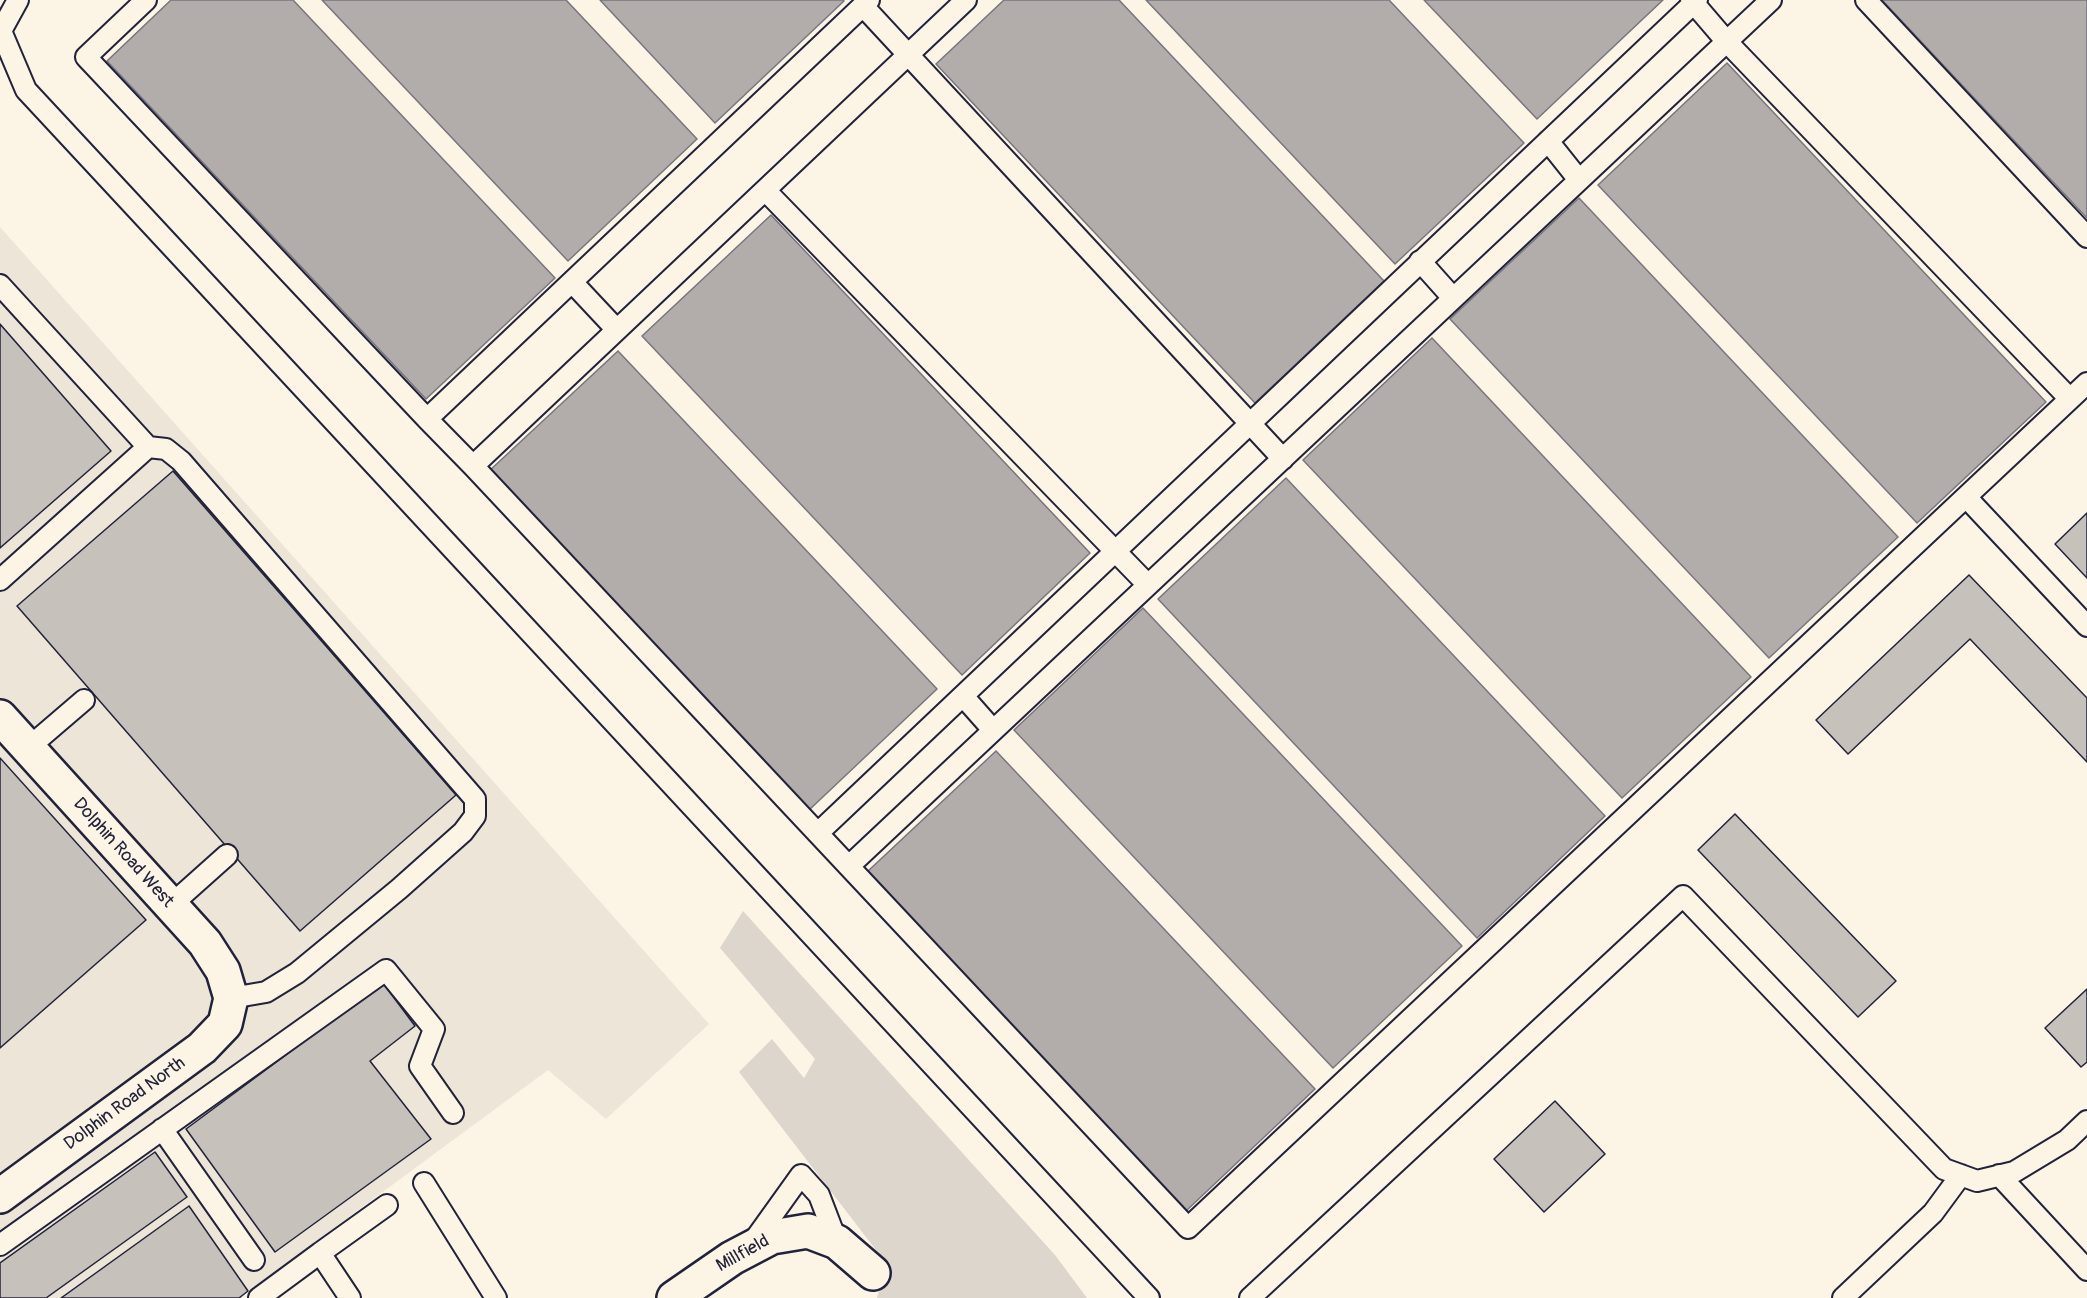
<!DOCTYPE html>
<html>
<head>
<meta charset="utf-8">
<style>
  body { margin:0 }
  canvas { display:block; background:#fcf5e5 }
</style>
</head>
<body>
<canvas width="2087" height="1298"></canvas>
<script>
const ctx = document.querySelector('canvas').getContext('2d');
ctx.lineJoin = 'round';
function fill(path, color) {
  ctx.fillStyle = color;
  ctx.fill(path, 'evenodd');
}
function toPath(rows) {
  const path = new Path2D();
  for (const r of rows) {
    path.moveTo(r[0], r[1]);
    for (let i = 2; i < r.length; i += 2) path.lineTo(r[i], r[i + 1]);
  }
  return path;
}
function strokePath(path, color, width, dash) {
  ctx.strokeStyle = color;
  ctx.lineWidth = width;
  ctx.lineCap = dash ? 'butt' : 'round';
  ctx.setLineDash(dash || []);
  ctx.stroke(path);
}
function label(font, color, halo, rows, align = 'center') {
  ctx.font = font + ' Pangolin,sans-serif';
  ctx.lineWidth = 4.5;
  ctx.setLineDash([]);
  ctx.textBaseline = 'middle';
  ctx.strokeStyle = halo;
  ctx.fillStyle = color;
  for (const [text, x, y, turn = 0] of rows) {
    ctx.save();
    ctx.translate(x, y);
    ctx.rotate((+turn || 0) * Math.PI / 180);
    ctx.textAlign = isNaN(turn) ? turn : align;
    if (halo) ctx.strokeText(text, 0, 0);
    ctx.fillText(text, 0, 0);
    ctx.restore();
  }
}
fill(toPath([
  [0,227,709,1024,606,1119,548,1070,239,1298,0,1298]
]), '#ece5d8');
fill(toPath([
  [743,911,1055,1255,1087,1298,877,1298,886,1263,739,1072,772,1039,804,1078,815,1059,720,948]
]), '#dcd6cc');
const water = toPath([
  [171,0,293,0,555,278,426,399,107,61,171,0],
  [322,0,566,0,697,139,568,261,322,0],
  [600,0,843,0,844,1,715,123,600,0],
  [1004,0,1119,0,1384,281,1255,403,936,64,1004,0],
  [1146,0,1389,0,1524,143,1395,264,1146,0],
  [1424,0,1663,0,1537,119,1424,0],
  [1882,0,2087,0,2087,218,1882,0],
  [1727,63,2046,402,1917,523,1598,185,1727,63],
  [1579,198,1898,537,1769,658,1450,319,1579,198],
  [771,215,1090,553,962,675,642,336,771,215],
  [1432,338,1751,677,1622,798,1303,460,1432,338],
  [618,351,937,689,808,811,488,472,618,351],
  [1286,478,1605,816,1477,938,1158,599,1286,478],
  [1143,608,1462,946,1333,1068,1014,730,1143,608],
  [996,751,1315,1089,1186,1211,867,872,996,751]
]);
fill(water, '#b2adab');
strokePath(water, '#78757e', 1.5);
const building = toPath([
  [0,324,111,451,0,548,0,324],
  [173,471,456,795,300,931,17,606,173,471],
  [2087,513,2087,578,2055,544,2087,513],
  [1969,575,2087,698,2087,762,1970,639,1848,754,1816,720,1969,575],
  [0,758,146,920,0,1048,0,758],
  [1735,814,1896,981,1858,1017,1698,850,1735,814],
  [383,983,415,1026,370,1061,431,1139,275,1252,186,1129,383,983],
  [2087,989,2087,1062,2081,1067,2045,1028,2087,989],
  [1555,1101,1605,1154,1544,1212,1494,1159,1555,1101],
  [155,1152,187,1197,46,1298,0,1298,0,1263,155,1152],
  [189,1206,248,1291,239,1298,61,1298,189,1206]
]);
fill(building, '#c6c1bb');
strokePath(building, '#22223b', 1.5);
const lane = toPath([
  [18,0,1,31,26,90,1149,1298],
  [146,0,86,57,427,419,473,466,1188,1228,2087,383],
  [1691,0,1727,42,2070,399],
  [1866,0,2087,237],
  [863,6,1283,459],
  [1548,141,1579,180],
  [765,190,1148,585],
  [1420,261,1453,298],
  [572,282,617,330],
  [0,285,148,447,0,580],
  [427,419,869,0],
  [148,447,166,449,181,461,475,799,475,816,463,832,399,889,297,973,266,992,231,998],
  [473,466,966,0],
  [1966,497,2087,626],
  [963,696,993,730],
  [28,748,84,700],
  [818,833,1697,0],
  [849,866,1771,0],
  [171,905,227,855],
  [162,1129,254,1260],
  [1999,1175,2087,1270],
  [424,1183,496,1298],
  [753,1242,801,1175,819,1195,837,1242],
  [0,1245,386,970,434,1029,420,1066,453,1113],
  [320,1253,387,1205],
  [259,1298,320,1253,350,1298],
  [1250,1298,1683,896,1944,1169,1977,1181,2014,1172,2067,1140,2087,1121],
  [1843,1298,1933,1213,1961,1175]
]);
const street = toPath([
  [0,717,205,943,223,971,231,998,225,1024,202,1048,0,1196],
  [674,1298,732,1258,772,1237,808,1231,837,1242,873,1273]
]);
strokePath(lane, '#22223b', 24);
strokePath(street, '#22223b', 38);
strokePath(lane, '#fcf5e5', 20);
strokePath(street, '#fcf5e5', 33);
label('18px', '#22223b', '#fcf5e5', [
  ["Dolphin Road West",123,853,48],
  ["Dolphin Road North",125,1104,-36],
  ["Millfield",743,1254,-29]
]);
</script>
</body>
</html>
